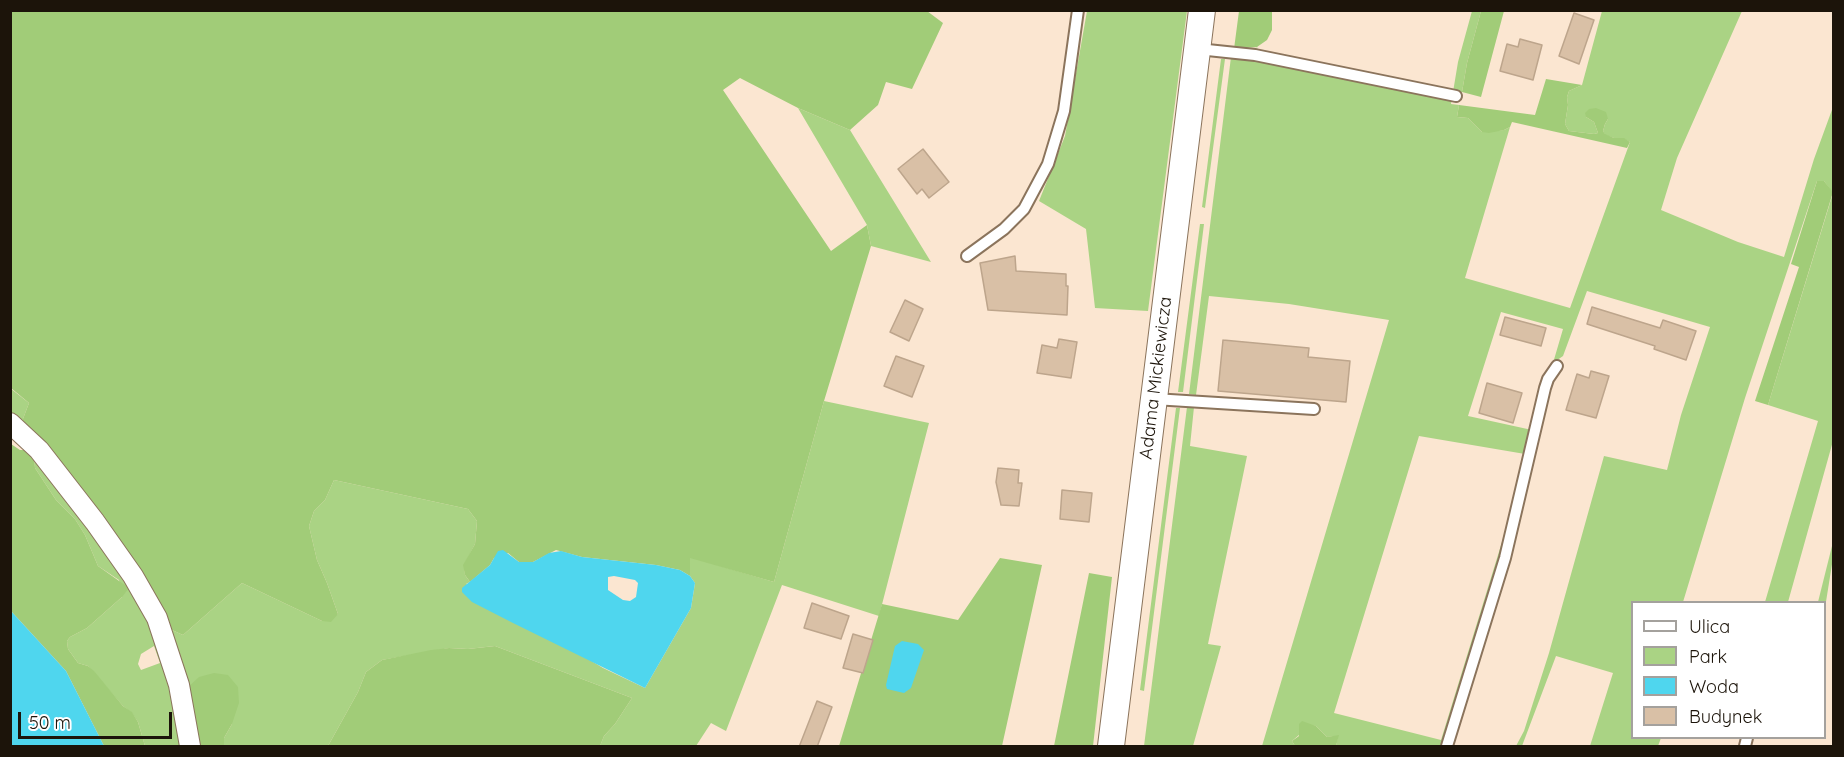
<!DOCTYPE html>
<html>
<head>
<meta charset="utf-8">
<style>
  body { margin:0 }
  #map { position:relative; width:1844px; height:757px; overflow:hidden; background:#fbe6d1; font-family:Quicksand,sans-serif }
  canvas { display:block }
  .frame { position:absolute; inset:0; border:12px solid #1c140a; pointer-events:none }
  .legend { position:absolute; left:1631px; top:601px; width:195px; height:138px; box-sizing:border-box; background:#fff; border:2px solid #a4a19d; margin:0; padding:8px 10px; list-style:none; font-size:18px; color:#1c140a }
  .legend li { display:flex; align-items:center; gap:12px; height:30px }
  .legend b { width:30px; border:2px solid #a4a19d }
  .scale { position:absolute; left:18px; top:712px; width:154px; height:27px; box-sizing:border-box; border:3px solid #1c140a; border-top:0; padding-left:8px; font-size:18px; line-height:21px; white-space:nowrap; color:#1c140a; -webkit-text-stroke:4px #fff; paint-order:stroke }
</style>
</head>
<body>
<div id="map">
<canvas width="1844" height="757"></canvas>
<div class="frame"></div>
<ul class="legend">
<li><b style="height:8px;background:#fff"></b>Ulica</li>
<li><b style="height:16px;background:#aad384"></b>Park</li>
<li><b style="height:16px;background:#4fd6ee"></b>Woda</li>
<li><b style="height:16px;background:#d9c0a6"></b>Budynek</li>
</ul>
<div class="scale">50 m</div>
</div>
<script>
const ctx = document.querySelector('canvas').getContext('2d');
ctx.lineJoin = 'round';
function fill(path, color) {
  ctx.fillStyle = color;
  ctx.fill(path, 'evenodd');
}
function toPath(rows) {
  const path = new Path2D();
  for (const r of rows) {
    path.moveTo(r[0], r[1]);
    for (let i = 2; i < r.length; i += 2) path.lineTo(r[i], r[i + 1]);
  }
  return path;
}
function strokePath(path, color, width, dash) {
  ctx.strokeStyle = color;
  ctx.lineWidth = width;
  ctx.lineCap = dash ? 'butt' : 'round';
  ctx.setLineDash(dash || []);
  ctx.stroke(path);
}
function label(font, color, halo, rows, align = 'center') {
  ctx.font = font + ' Quicksand,sans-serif';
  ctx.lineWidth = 5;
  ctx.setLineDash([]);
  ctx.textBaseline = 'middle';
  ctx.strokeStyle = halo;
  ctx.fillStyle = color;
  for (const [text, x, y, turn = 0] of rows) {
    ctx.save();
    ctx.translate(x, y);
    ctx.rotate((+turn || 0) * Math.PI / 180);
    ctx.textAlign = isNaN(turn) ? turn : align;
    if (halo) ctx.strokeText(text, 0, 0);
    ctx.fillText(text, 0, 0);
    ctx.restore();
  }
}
fill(toPath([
  [1087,11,1187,11,1148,311,1095,308,1086,229,1039,201,1065,136],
  [1472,11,1481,11,1467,63,1462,92,1453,92,1451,104,1459,105,1457,117,1468,118,1482,132,1504,130,1510,127,1465,278,1570,308,1630,142,1622,138,1614,138,1605,135,1603,131,1605,124,1608,119,1586,117,1594,122,1598,133,1594,134,1569,131,1565,124,1568,105,1567,97,1569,91,1582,85,1602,11,1742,11,1677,158,1661,210,1738,242,1784,257,1814,159,1833,107,1833,441,1788,602,1765,602,1818,421,1768,405,1833,193,1824,181,1817,181,1745,398,1683,602,1632,602,1632,738,1661,738,1658,746,1590,746,1613,673,1556,656,1522,746,1516,746,1524,731,1549,653,1604,456,1667,470,1681,415,1710,327,1587,291,1563,356,1553,363,1563,329,1501,312,1468,416,1532,430,1517,501,1443,746,1336,746,1338,736,1327,737,1316,726,1299,724,1299,735,1292,741,1295,746,1262,746,1389,320,1289,304,1209,296,1196,395,1189,394,1231,57,1251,59,1257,47,1258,51,1453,92,1458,62],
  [1419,436,1525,454,1502,542,1441,740,1334,713],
  [1221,59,1225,59,1205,208,1202,207],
  [798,108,850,130,931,262,871,246,867,225],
  [1200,224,1204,224,1183,392,1178,392],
  [10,388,29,403,21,424,11,414],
  [824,401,929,423,879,616,782,585,726,731,711,723,696,746,600,746,604,736,615,724,632,698,495,646,468,649,449,648,382,660,366,672,358,692,328,746,224,746,224,738,232,724,186,689,172,630,183,635,242,583,322,621,338,614,327,583,317,560,309,526,314,511,325,500,334,480,468,509,477,521,475,544,464,565,465,575,470,582,466,584,603,668,645,688,691,608,695,583,690,576,690,557,774,582],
  [1187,407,1194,407,1190,446,1247,456,1208,644,1221,646,1193,746,1144,746],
  [1176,408,1180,408,1144,691,1140,690],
  [34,455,64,489,154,625,186,746,176,746,175,745,145,746,138,722,132,713,123,706,88,666,78,663,68,649,67,641,70,637,87,628,122,597,119,580,98,566,85,535,75,519,56,500,35,468],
  [154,646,160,663,141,670,138,664,141,654],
  [1833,542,1833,558,1825,608,1824,602,1818,602]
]), '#aad384');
fill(toPath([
  [10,11,927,11,943,23,912,89,886,82,878,105,850,130,798,108,740,78,723,90,831,251,867,225,871,246,824,401,774,582,690,558,690,576,680,570,656,565,582,557,556,550,533,562,519,562,508,553,494,558,490,565,470,582,465,575,463,565,475,544,477,521,468,509,334,480,325,500,314,511,309,526,317,560,327,583,338,614,331,622,322,621,242,583,183,635,172,630,150,591,21,424,29,403,11,388],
  [1239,11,1272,11,1272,30,1267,40,1257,47,1234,49],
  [1481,11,1504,11,1481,97,1462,92,1467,63],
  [1546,79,1582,85,1569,91,1567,97,1568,105,1565,124,1569,131,1594,134,1598,133,1594,122,1586,117,1585,113,1589,109,1596,108,1606,112,1608,119,1605,124,1603,131,1605,134,1614,138,1624,138,1630,142,1627,148,1512,122,1510,127,1504,130,1489,133,1482,132,1468,118,1457,117,1459,105,1535,115],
  [1817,181,1824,181,1833,192,1768,405,1755,401,1799,267,1791,264],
  [11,444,20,450,30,450,34,455,35,468,56,500,75,519,85,535,98,566,129,588,122,597,87,628,70,637,67,641,68,649,78,663,88,666,94,671,123,706,132,712,138,722,145,746,104,746,66,671,11,611],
  [1000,558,1042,565,1002,746,839,746,882,604,958,620],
  [1089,573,1112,577,1093,746,1054,746],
  [495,646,632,698,615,724,604,736,600,746,328,746,358,692,366,672,382,660,431,650,449,648,468,649],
  [214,673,228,675,238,687,239,703,232,724,224,738,224,746,195,746,186,689,199,677],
  [1302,721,1316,726,1327,737,1339,735,1336,746,1295,746,1292,741,1299,736,1299,724]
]), '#a1cc78');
fill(toPath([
  [503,550,519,562,533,562,549,553,561,551,582,557,656,565,680,570,690,576,695,583,691,608,645,688,513,623,472,602,462,592,462,588,490,565,498,551],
  [614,576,635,580,638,583,636,597,630,601,623,600,608,590,608,577],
  [11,611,66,671,104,746,11,746],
  [902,641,918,644,924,650,911,688,904,693,887,689,886,685,895,646]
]), '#4fd6ee');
const building = toPath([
  [1574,13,1594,20,1579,64,1559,56,1574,13],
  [1520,39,1542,45,1533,80,1500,71,1507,44,1518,47,1520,39],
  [923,149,949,182,929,198,922,189,917,194,898,169,923,149],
  [1015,256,1016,271,1066,274,1066,286,1068,286,1067,315,988,310,980,263,1015,256],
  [905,300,923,309,909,341,890,332,905,300],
  [1592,307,1660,328,1663,320,1696,331,1686,360,1654,349,1655,346,1587,324,1592,307],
  [1505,317,1546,328,1541,346,1500,335,1505,317],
  [1059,339,1077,342,1071,378,1037,373,1042,345,1057,348,1059,339],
  [1223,340,1309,348,1308,357,1350,361,1346,402,1218,391,1223,340],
  [896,356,924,366,912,397,884,386,896,356],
  [1591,371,1609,376,1596,418,1566,410,1577,374,1589,378,1591,371],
  [1487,383,1522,393,1513,423,1479,413,1487,383],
  [998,468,1019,470,1018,483,1022,483,1019,506,1001,505,996,482,998,468],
  [1062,490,1092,493,1089,522,1060,519,1062,490],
  [812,603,849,616,841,639,804,628,812,603],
  [853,634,873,640,863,673,843,668,853,634],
  [817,701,832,707,817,747,799,747,817,701]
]);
fill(building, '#d9c0a6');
strokePath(building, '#bda58c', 1.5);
const service = toPath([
  [1198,49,1255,55,1456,96],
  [967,256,1004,229,1024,209,1048,164,1064,111,1078,10],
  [1154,399,1314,409],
  [1447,746,1505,558,1545,388,1548,379,1557,366],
  [1745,746,1747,738]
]);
const minor = toPath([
  [10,423,39,450,95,522,133,576,157,618,179,685,190,746]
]);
const tertiary = toPath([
  [1111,746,1202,10]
]);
strokePath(service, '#8b745c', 14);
strokePath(minor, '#8b745c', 22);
strokePath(tertiary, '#8b745c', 28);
strokePath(service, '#fff', 10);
strokePath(minor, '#fff', 20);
strokePath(tertiary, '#fff', 26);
label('18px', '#1c140a', '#fff', [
  ["Adama Mickiewicza",1156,378,-83]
]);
</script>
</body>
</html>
